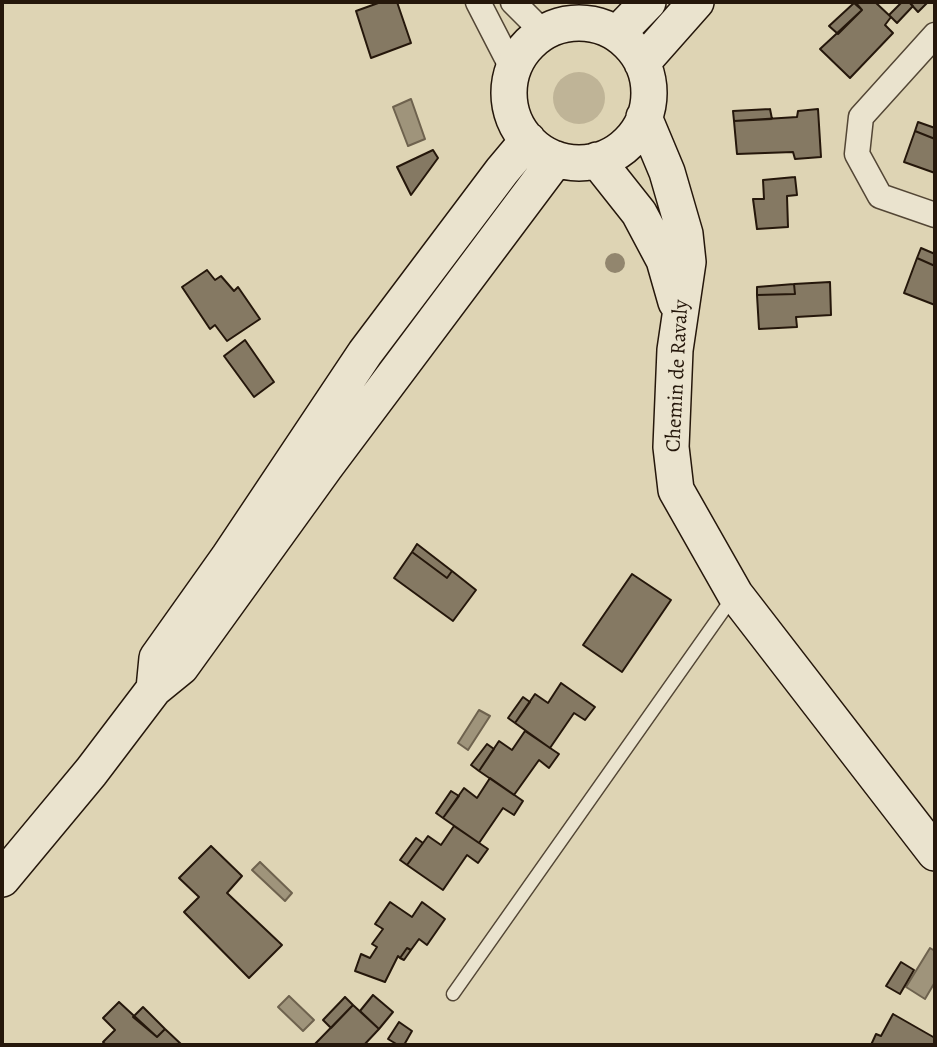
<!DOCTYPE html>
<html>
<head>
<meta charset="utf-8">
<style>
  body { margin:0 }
  #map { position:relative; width:937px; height:1047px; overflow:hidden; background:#ded4b4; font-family:Alegreya,serif }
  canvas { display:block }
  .frame { position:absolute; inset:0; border:4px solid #25170b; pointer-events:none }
</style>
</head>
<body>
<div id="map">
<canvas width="937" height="1047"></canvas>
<div class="frame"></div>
</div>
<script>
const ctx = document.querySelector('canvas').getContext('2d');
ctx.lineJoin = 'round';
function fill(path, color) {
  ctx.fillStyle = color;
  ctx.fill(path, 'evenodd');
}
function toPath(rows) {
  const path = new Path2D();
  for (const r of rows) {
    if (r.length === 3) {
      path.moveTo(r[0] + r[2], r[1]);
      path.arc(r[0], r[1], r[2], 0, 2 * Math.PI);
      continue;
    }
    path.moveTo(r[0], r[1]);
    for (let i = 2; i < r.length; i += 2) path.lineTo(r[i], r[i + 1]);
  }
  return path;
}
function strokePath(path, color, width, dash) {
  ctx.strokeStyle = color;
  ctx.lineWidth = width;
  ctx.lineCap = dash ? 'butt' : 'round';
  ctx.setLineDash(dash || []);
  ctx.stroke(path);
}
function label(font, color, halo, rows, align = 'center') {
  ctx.font = font + ' Alegreya,serif';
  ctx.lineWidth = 5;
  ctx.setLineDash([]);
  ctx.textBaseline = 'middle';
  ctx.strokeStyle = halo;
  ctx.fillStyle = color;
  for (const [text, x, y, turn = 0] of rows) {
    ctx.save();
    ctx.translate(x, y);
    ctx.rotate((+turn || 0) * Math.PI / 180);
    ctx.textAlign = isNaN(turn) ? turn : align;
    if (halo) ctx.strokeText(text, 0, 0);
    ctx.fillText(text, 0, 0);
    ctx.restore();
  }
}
fill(toPath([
  [579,98,26]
]), '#bfb497');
const water = toPath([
  [411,99,425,139,408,146,393,107,411,99],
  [479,710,490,716,468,750,458,743,479,710],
  [260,862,292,893,285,901,252,870,260,862],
  [930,948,935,951,935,982,925,999,906,987,930,948],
  [289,996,314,1020,303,1031,278,1007,289,996]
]);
fill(water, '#9f947b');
strokePath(water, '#6e624e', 2);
const building = toPath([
  [381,2,397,2,411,43,371,58,356,11,381,2],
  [855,2,875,2,891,17,885,25,893,33,850,78,820,49,862,10,855,2],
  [902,2,909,2,913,6,897,23,889,15,902,2],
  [909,2,928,2,918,12,909,2],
  [854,3,862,10,838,34,829,26,854,3],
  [770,109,772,119,734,121,733,111,770,109],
  [818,109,821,157,795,159,793,152,737,154,734,121,797,117,798,111,818,109],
  [918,122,935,128,935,139,915,131,918,122],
  [915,131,935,139,935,173,904,162,915,131],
  [433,150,438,158,411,195,397,167,433,150],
  [795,177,797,195,787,196,788,227,757,229,753,199,764,199,763,180,795,177],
  [921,248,935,254,935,266,917,258,921,248],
  [917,258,935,266,935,305,904,293,917,258],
  [207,270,215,280,221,276,234,291,238,287,260,319,227,341,215,325,210,329,182,287,207,270],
  [830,282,831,315,796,317,797,327,759,329,757,295,795,294,794,284,830,282],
  [794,284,795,294,757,295,757,287,794,284],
  [245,340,274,382,254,397,224,356,245,340],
  [417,544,452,571,447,578,412,552,417,544],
  [412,552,447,578,452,571,476,590,453,621,394,578,412,552],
  [632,574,671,600,622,672,583,645,632,574],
  [561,683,595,707,585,720,574,713,550,748,515,723,535,694,548,703,561,683],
  [523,697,530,702,515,723,508,718,523,697],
  [525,731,559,754,549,768,539,760,514,795,479,771,499,741,512,750,525,731],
  [487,744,494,749,479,771,471,765,487,744],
  [490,778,523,801,514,815,503,808,479,843,443,818,464,788,477,798,490,778],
  [451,791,459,796,443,818,436,813,451,791],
  [454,826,488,849,478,863,467,855,443,890,407,865,428,836,441,845,454,826],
  [416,838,423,843,407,865,400,860,416,838],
  [211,846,242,876,227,893,282,945,249,978,184,912,199,897,179,878,211,846],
  [390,902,412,917,422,902,445,919,427,945,419,939,411,950,407,948,400,958,398,956,385,982,355,971,361,954,370,958,377,947,372,944,383,929,375,924,390,902],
  [407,948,411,950,404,960,400,958,407,948],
  [901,962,914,970,900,994,886,986,901,962],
  [373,995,393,1012,379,1029,360,1011,373,995],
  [345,997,353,1005,331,1028,323,1020,345,997],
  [119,1002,157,1037,165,1029,182,1045,106,1045,103,1042,115,1030,103,1018,119,1002],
  [353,1005,379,1029,364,1045,314,1045,353,1005],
  [143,1007,165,1029,157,1037,133,1017,143,1007],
  [893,1014,935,1038,935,1045,871,1045,876,1034,881,1036,893,1014],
  [399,1022,412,1031,404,1045,398,1045,388,1039,399,1022]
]);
fill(building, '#857963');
strokePath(building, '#25170b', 2);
const lane = toPath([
  [453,994,733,597]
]);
const street = toPath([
  [478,2,513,70],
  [513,2,543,32],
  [935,35,861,117,857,154,880,196,935,215]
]);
const secondary = toPath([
  [579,93,70],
  [617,34,648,2],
  [642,63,696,2],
  [644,117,667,172,685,234,688,262,675,350,671,447,676,490,735,594,935,853],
  [597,160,639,213,664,260,676,302],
  [154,689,157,658,228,558,365,353,502,171,528,140],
  [2,879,91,772,154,689,181,667,326,466,556,159]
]);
strokePath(lane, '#534635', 15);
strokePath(street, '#534635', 27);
strokePath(secondary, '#25170b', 38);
strokePath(lane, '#eae3ce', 12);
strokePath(street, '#eae3ce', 24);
strokePath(secondary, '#eae3ce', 35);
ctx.fillStyle = '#92866e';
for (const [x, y] of [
  [615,263]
]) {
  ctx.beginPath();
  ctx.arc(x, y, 10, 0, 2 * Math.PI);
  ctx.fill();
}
label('21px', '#25170b', '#eae3ce', [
  ["Chemin de Ravaly",678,376,-87]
]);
</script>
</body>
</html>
